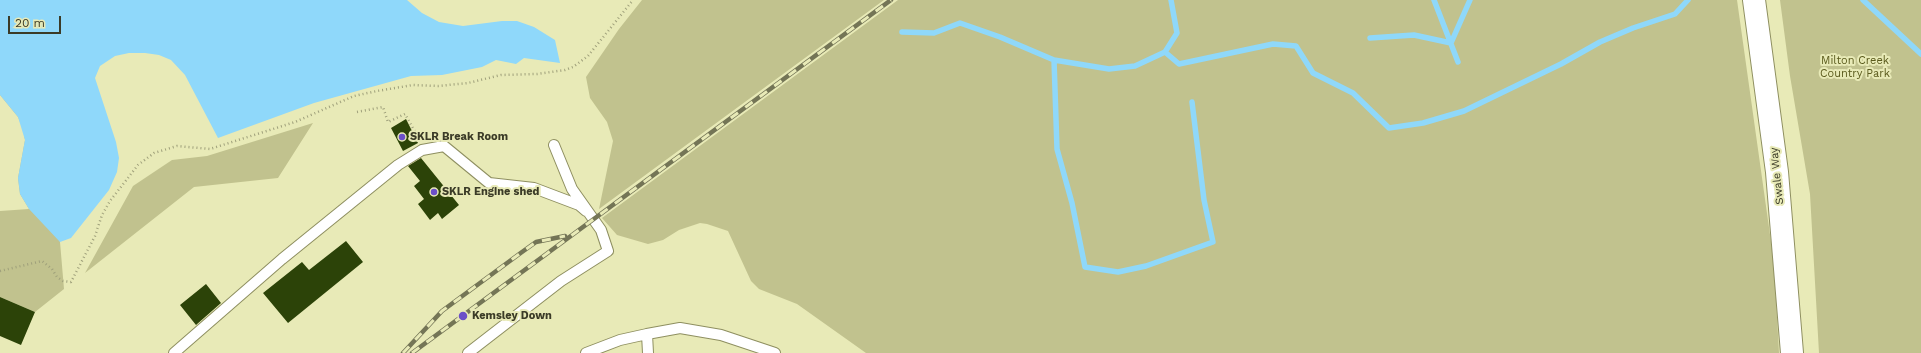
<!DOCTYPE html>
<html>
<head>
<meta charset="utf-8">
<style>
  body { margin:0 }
  #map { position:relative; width:1921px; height:353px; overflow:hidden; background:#e8eab7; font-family:"Work Sans",sans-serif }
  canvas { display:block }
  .scale { position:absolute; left:8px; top:16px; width:53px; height:18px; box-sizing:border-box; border:2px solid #3b3b27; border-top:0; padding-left:5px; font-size:12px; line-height:14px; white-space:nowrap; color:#3b3b27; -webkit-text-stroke:3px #e8eab7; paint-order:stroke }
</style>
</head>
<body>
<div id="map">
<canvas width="1921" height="353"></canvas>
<div class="scale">20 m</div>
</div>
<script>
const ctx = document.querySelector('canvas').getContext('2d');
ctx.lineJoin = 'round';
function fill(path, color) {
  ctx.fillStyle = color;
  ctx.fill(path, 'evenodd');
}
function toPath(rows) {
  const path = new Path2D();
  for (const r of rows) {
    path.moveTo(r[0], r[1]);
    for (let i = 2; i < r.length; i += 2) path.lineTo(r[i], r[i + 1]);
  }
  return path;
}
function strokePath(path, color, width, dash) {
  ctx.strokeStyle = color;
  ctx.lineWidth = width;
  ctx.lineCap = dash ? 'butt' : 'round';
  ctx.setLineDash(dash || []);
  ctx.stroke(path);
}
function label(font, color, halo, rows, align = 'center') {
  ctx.font = font + ' "Work Sans",sans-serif';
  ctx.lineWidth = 4;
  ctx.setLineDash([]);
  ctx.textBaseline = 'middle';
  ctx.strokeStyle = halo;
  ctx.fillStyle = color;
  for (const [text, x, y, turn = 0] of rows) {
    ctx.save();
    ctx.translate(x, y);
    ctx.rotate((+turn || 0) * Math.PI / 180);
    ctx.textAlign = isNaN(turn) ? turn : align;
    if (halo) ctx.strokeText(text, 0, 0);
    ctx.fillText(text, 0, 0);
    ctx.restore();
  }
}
fill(toPath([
  [642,0,884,0,599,209,613,141,607,122,590,98,586,77,619,29],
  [898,0,1737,0,1774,263,1779,353,866,353,797,304,759,289,751,281,728,231,707,224,700,223,679,230,663,240,648,244,617,235,602,218],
  [1780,0,1921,0,1921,353,1819,353,1810,194,1790,76],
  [0,8,56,209,60,242,64,289,35,312,0,297,0,211,29,209,20,194,18,178,25,140,23,129,18,117,0,95],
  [313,123,278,178,194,187,85,273,133,186,172,160,207,156]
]), '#c1c28e');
fill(toPath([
  [0,0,407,0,422,13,439,22,463,26,502,21,517,21,534,27,555,40,560,63,524,58,516,64,496,60,482,67,442,75,411,76,314,103,218,138,185,75,171,60,159,55,145,53,129,53,115,56,100,66,95,78,116,142,119,158,117,172,109,190,71,238,60,242,29,209,20,194,18,178,25,140,18,117,0,95]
]), '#8fd8fa');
strokePath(toPath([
  [1434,0,1458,62],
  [1863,0,1921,54],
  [902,32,934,33,960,23,1000,37,1054,60,1109,69,1135,66,1165,52,1177,33,1171,0],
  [1370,38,1414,35,1451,43,1470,0],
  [1165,52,1179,64,1273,44,1296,46,1313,73,1353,93,1389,128,1423,123,1464,111,1561,64,1600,42,1633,28,1675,14,1688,0],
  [1054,60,1057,149,1072,203,1085,267,1118,272,1146,266,1213,242,1204,200,1192,102]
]), '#8fd8fa', 5.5);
fill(toPath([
  [406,119,418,143,403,151,391,128],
  [421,158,459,205,442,219,438,213,430,220,418,204,424,199,414,186,420,181,408,166],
  [346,241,363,262,288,323,263,293,302,262,309,270],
  [206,284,221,303,196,325,180,305],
  [0,297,35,312,21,345,0,336]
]), '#2c4308');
const lane = toPath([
  [174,353,282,259,398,165,422,150,444,146,489,183,534,188,579,205,586,211],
  [468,353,561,281,608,251,601,230,572,189,554,145],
  [586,353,620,340,647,334],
  [648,353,647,334,680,328,721,335,775,353]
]);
const secondary = toPath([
  [1754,0,1777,172,1792,353]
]);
strokePath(lane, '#8e8f60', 12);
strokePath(secondary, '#8e8f60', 24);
strokePath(toPath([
  [357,112,383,107,388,122,405,114,418,137],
  [0,271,42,261,52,269,57,277,63,281,71,282,95,236,102,215,110,201,138,165,154,153,177,146,210,149,295,122,354,96,377,91,413,85,438,86,468,83,501,75,537,74,565,70,573,67,588,56,633,0]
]), '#9fa07b', 2.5, [1, 3]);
strokePath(lane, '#fff', 10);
strokePath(secondary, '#fff', 22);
const rail = toPath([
  [403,353,442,311,522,252,536,242,565,236],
  [412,353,891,0]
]);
strokePath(rail, '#747556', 4.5);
strokePath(rail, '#e8eab7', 3, [9]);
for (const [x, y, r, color] of [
  [402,137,4,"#6b4fc8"],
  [434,192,4,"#6b4fc8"],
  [463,316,5,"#6b4fc8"]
]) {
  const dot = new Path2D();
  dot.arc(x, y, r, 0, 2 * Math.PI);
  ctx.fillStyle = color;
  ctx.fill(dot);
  strokePath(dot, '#e8eab7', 1.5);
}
label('11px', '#5a5a1c', '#e8eab7', [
  ["Milton Creek",1855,61],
  ["Country Park",1855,74]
]);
label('bold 11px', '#3b3b27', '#e8eab7', [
  ["SKLR Break Room",410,137],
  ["SKLR Engine shed",442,192],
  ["Kemsley Down",472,316]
], 'left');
label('11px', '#3b3b27', '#e8eab7', [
  ["Swale Way",1777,176,-96]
]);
</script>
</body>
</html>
